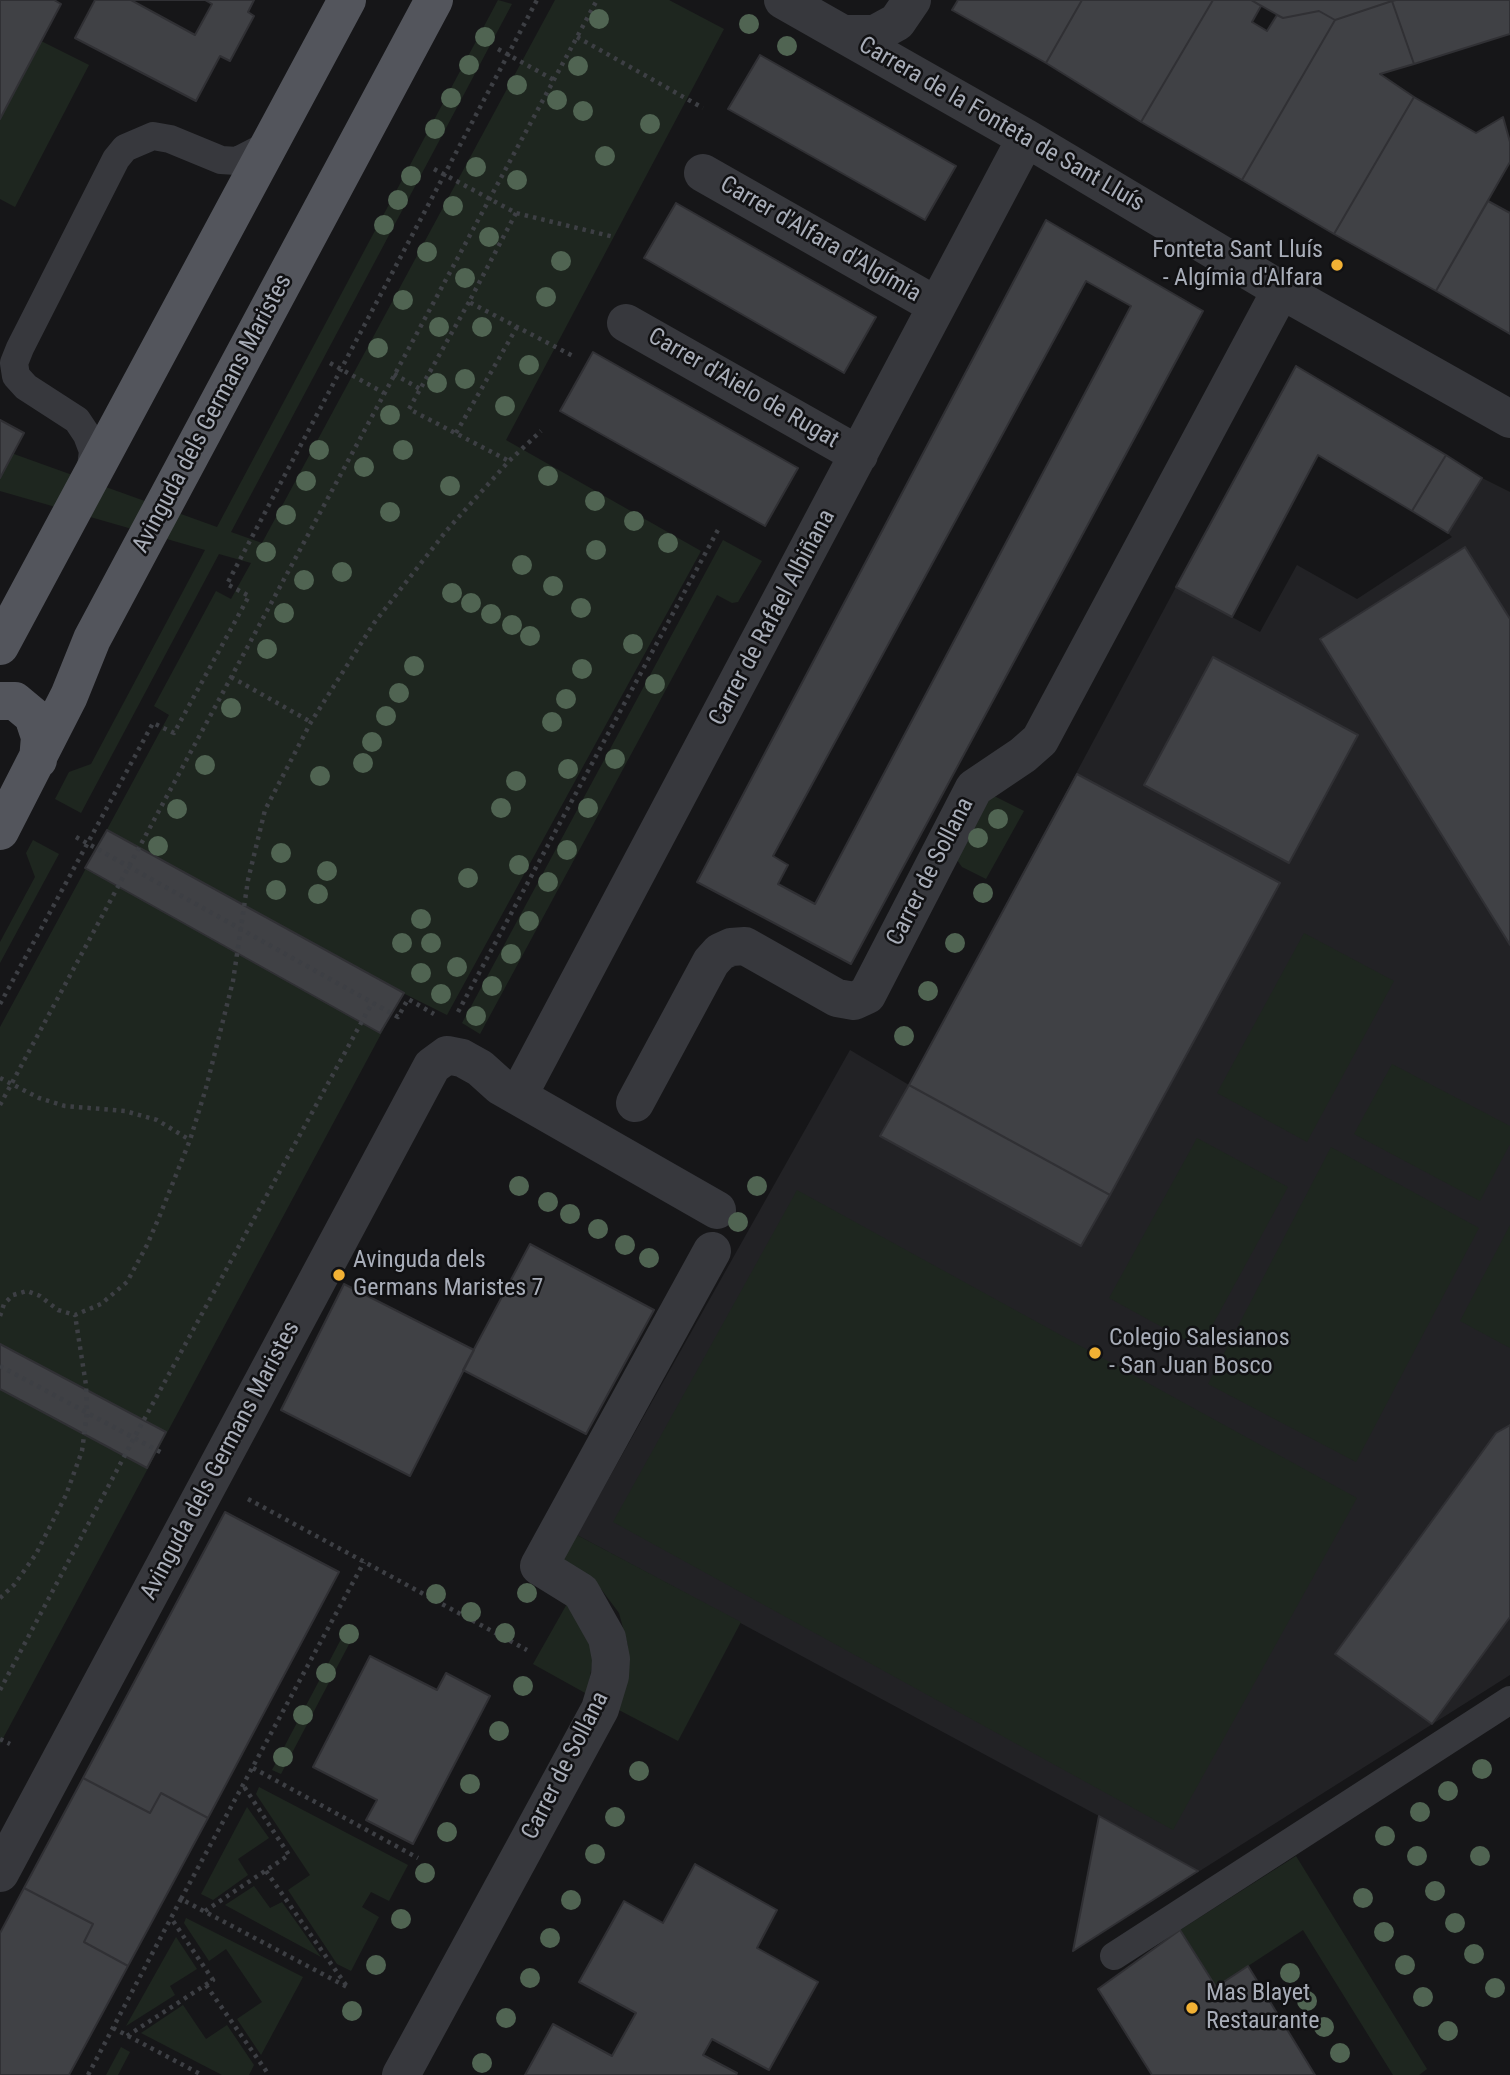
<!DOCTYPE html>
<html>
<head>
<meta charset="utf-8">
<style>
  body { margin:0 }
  canvas { display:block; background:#161618 }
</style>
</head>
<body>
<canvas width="1510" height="2075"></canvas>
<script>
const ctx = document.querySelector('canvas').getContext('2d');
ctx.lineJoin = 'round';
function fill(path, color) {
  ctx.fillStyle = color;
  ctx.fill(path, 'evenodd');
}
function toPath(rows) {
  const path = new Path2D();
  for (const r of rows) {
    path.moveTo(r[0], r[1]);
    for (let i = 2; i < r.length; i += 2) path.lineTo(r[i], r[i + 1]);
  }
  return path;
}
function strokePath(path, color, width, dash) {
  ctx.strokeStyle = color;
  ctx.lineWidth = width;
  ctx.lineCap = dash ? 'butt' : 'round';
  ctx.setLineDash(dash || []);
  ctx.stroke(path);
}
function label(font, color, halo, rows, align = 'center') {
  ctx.font = font + ' "Roboto Condensed",sans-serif';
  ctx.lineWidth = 5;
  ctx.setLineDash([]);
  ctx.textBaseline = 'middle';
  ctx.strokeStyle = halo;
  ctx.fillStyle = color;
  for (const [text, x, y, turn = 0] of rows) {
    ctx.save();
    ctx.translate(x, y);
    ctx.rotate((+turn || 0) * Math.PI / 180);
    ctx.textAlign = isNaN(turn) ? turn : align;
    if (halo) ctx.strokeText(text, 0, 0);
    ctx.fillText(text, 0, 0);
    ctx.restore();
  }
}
fill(toPath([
  [1482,478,1510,492,1510,1675,1073,1951,1099,1816,577,1535,850,1050,909,1085,1176,587,1260,632,1297,565,1357,599,1452,537,1448,533]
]), '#222225');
fill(toPath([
  [498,0,512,4,231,532,262,543,555,0,669,0,724,29,506,440,701,551,447,1015,403,993,0,1744,0,1027,169,715,154,706,216,591,231,599,251,563,219,554,81,813,55,799,69,772,91,764,205,550,0,491,0,449,217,527],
  [41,41,89,65,15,207,0,199,0,119],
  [723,540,762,561,738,602,732,603,717,595,480,1034,462,1023],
  [989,796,996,797,1024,811,986,879,962,867,957,860],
  [33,840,59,854,0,963,0,942,35,877,26,853],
  [1304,933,1394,981,1307,1142,1217,1093],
  [1392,1064,1510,1126,1510,1144,1480,1201,1354,1134],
  [1197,1138,1288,1187,1200,1348,1109,1298],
  [1331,1147,1479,1228,1356,1462,1208,1384],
  [797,1190,1357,1498,1173,1830,613,1522],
  [1510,1225,1510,1348,1460,1321],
  [577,1535,741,1622,678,1741,617,1709,628,1646,619,1613,601,1589,563,1559],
  [568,1602,594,1653,587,1694,533,1664],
  [349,1624,357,1629,281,1774,272,1770],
  [259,1787,408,1865,389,1901,371,1892,362,1907,379,1917,351,1971,337,1964,288,1890,310,1875,256,1794],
  [247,1807,269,1838,238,1859,248,1875,213,1900,201,1894],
  [1296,1856,1427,2069,1419,2075,1393,2075,1303,1930,1216,1987,1180,1930],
  [254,1886,270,1908,282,1902,321,1957,225,1905],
  [186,1918,303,1977,261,2055,237,2019,262,2002,226,1949,209,1961,184,1923],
  [176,1937,197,1969,170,1986,175,1995,126,2026],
  [183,2005,206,2039,227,2025,254,2065,249,2075,222,2075,141,2033],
  [121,2047,130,2052,118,2075,106,2075]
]), '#1e261f');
const building = toPath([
  [0,0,54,0,61,4,0,119,0,0],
  [95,0,254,0,248,12,254,16,230,61,220,56,196,101,75,38,95,0],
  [131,0,205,0,212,4,195,35,131,0],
  [958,0,1082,0,1046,63,952,10,958,0],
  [1082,0,1213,0,1141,122,1046,63,1082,0],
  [1213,0,1251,0,1261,6,1252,22,1267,31,1277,15,1283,18,1319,11,1335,20,1242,180,1141,122,1213,0],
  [1251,0,1392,0,1392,1,1335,20,1319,11,1283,18,1251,0],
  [1396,0,1510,0,1510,34,1414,64,1392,1,1396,0],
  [1392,1,1414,64,1380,74,1414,97,1334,234,1242,180,1335,20,1392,1],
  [760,55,956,166,925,220,728,109,760,55],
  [1414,97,1476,133,1503,117,1510,142,1510,162,1436,291,1334,234,1414,97],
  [1488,201,1510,213,1510,334,1436,291,1488,201],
  [676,203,876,317,844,373,644,258,676,203],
  [1046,220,1203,311,851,964,697,882,1046,220],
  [1086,281,1131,306,815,904,778,884,788,865,773,856,1086,281],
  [593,352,798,468,765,526,560,411,593,352],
  [1296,366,1446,455,1412,511,1318,455,1232,617,1176,587,1296,366],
  [0,420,24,433,0,478,0,420],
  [1446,455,1482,478,1448,533,1412,511,1446,455],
  [1465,547,1510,619,1510,945,1320,639,1465,547],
  [1213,657,1358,735,1289,863,1144,785,1213,657],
  [1077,774,1280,883,1110,1195,909,1085,1077,774],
  [107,830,404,993,380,1033,85,868,107,830],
  [909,1085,1110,1195,1081,1246,880,1136,909,1085],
  [530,1244,654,1310,586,1434,463,1370,530,1244],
  [344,1284,474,1350,410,1476,281,1410,344,1284],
  [0,1344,166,1432,147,1468,0,1389,0,1344],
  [1510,1425,1510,1617,1432,1724,1335,1654,1496,1433,1510,1425],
  [225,1512,339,1572,208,1818,161,1793,150,1813,83,1778,225,1512],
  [370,1656,437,1690,446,1673,490,1696,413,1844,366,1820,377,1800,313,1767,370,1656],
  [83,1778,150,1813,161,1793,208,1818,128,1966,84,1942,93,1924,24,1888,83,1778],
  [1099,1816,1198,1871,1073,1951,1099,1816],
  [695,1864,777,1910,757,1948,818,1982,769,2070,712,2039,703,2055,737,2073,736,2075,525,2075,553,2024,612,2056,636,2013,579,1982,624,1901,663,1923,695,1864],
  [24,1888,93,1924,84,1942,128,1966,69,2075,0,2075,0,1933,24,1888],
  [1180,1930,1216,1987,1248,1966,1315,2075,1152,2075,1098,1989,1180,1930]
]);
fill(building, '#404145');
strokePath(building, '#303034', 2);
strokePath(toPath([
  [577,37,703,108],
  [498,49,554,80],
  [434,169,516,213,614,237],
  [516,213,469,302,573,356],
  [469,302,409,409,509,461],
  [330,363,384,393],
  [394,374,420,389],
  [456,433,517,327],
  [231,677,311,722],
  [76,837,398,1017,408,999,434,1014],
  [0,1004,153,723,174,733,249,596,227,584,537,0],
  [458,1012,719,528],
  [0,1078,39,1098,65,1106,125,1111,157,1120,190,1140],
  [0,1105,597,0],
  [0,1316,4,1304,13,1295,27,1291,40,1296,58,1310,75,1315,101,1304,127,1282,147,1245,160,1215,190,1140,206,1088,233,981,248,880,265,810,311,722,374,623,447,530,509,461,541,431],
  [0,1366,164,1454],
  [248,1499,527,1650],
  [0,1598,14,1585,36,1554,66,1495,82,1451,87,1413,86,1385,75,1315],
  [0,1690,134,1438,372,1003],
  [0,1739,10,1744],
  [253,1768,418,1858],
  [266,1871,348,1988],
  [181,1899,364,1562],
  [205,1911,289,1855,243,1785],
  [206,1985,269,2075],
  [113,2028,202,2075],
  [127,2036,213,1980,171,1918],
  [88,2075,181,1899,349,1988]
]), '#3d3f44', 4.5, [3.5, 5]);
strokePath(toPath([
  [90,476,93,451,87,435,77,420,26,387,16,376,14,363,20,348,116,159,125,148,153,136,170,139,221,160,237,161,270,144],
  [1114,1956,1510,1700]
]), '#37383d', 28);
strokePath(toPath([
  [783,0,1026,138,1281,290,1510,419],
  [845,34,875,34,897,22,912,0],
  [703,173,937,306],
  [626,323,859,455],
  [518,1096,1026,138],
  [635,1103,711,962,720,952,731,947,745,946,837,998,854,1001,867,995,974,788,1023,755,1040,740,1281,290],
  [0,1873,432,1066,447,1055,462,1058,480,1068,500,1086,717,1210],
  [401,2075,600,1709,610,1676,611,1659,607,1638,581,1592,539,1566,712,1251]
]), '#37383d', 38);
strokePath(toPath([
  [0,646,347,0],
  [0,701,15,701,33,716,40,737,38,760],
  [0,831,69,696,92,639,434,0]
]), '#53555c', 38);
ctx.fillStyle = '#506452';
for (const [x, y] of [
  [599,19],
  [749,24],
  [485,37],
  [787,46],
  [469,65],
  [578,66],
  [517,85],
  [451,98],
  [557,100],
  [583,111],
  [650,124],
  [435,129],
  [605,156],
  [476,167],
  [411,176],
  [517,180],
  [398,200],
  [453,206],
  [384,225],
  [489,237],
  [427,252],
  [561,261],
  [465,278],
  [546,297],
  [403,300],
  [439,327],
  [482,327],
  [378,348],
  [529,365],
  [465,379],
  [437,383],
  [505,406],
  [390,415],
  [319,450],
  [403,450],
  [364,467],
  [548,476],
  [306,481],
  [450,486],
  [595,501],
  [390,512],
  [286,515],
  [634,521],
  [668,543],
  [596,550],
  [266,552],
  [522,565],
  [342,572],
  [304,580],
  [553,586],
  [452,593],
  [471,603],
  [581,608],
  [284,613],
  [491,614],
  [512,625],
  [530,636],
  [633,644],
  [267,649],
  [414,666],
  [582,669],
  [655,684],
  [399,693],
  [566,699],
  [231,708],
  [386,716],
  [552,722],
  [372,742],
  [615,759],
  [363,763],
  [205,765],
  [568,769],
  [320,776],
  [516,781],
  [501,808],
  [588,808],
  [177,809],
  [998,819],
  [978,838],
  [158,846],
  [567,850],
  [281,853],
  [519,865],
  [327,871],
  [468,878],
  [548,882],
  [276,890],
  [983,893],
  [318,894],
  [421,919],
  [529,921],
  [402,943],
  [431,943],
  [955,943],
  [511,954],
  [457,967],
  [421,973],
  [492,986],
  [928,991],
  [441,994],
  [476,1016],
  [904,1036],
  [519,1186],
  [757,1186],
  [548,1202],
  [570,1214],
  [738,1222],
  [598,1229],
  [625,1245],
  [649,1258],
  [527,1593],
  [436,1594],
  [471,1612],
  [505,1633],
  [349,1634],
  [326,1673],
  [523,1686],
  [303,1715],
  [499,1731],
  [283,1757],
  [1482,1769],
  [639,1771],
  [470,1784],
  [1448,1791],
  [1420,1812],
  [615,1817],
  [447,1832],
  [1385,1836],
  [595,1854],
  [1417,1856],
  [1480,1856],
  [425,1873],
  [1435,1891],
  [1363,1898],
  [571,1900],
  [401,1919],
  [1455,1923],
  [1384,1932],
  [550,1938],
  [1474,1954],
  [376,1965],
  [1405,1965],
  [1290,1973],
  [530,1978],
  [1495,1988],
  [1423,1997],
  [1307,2001],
  [352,2011],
  [506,2018],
  [1324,2027],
  [1448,2031],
  [1340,2053],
  [482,2063]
]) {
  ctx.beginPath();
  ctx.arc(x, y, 10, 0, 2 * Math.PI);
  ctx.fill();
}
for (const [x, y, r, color] of [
  [1337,265,7,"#f2b134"],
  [339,1275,7,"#f2b134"],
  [1095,1353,7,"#f2b134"],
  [1192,2008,7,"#f2b134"]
]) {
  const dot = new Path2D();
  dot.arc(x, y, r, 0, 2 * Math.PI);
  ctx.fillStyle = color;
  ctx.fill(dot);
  strokePath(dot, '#111113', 2.5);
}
label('24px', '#a8adb8', '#111113', [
  ["Carrera de la Fonteta de Sant Lluís",1001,125,30],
  ["Carrer d'Alfara d'Algímia",820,240,30],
  ["Carrer d'Aielo de Rugat",743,389,30],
  ["Avinguda dels Germans Maristes",213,414,-62],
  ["Carrer de Rafael Albiñana",773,618,-62],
  ["Carrer de Sollana",931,872,-63],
  ["Avinguda dels Germans Maristes",221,1461,-62],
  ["Carrer de Sollana",566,1766,-63]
]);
label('24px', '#a8adb8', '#111113', [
  ["Fonteta Sant Lluís",1323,251,"right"],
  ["- Algímia d'Alfara",1323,279,"right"],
  ["Avinguda dels",353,1261],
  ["Germans Maristes 7",353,1289],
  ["Colegio Salesianos",1109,1339],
  ["- San Juan Bosco",1109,1367],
  ["Mas Blayet",1206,1994],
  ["Restaurante",1206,2022]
], 'left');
</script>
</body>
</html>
